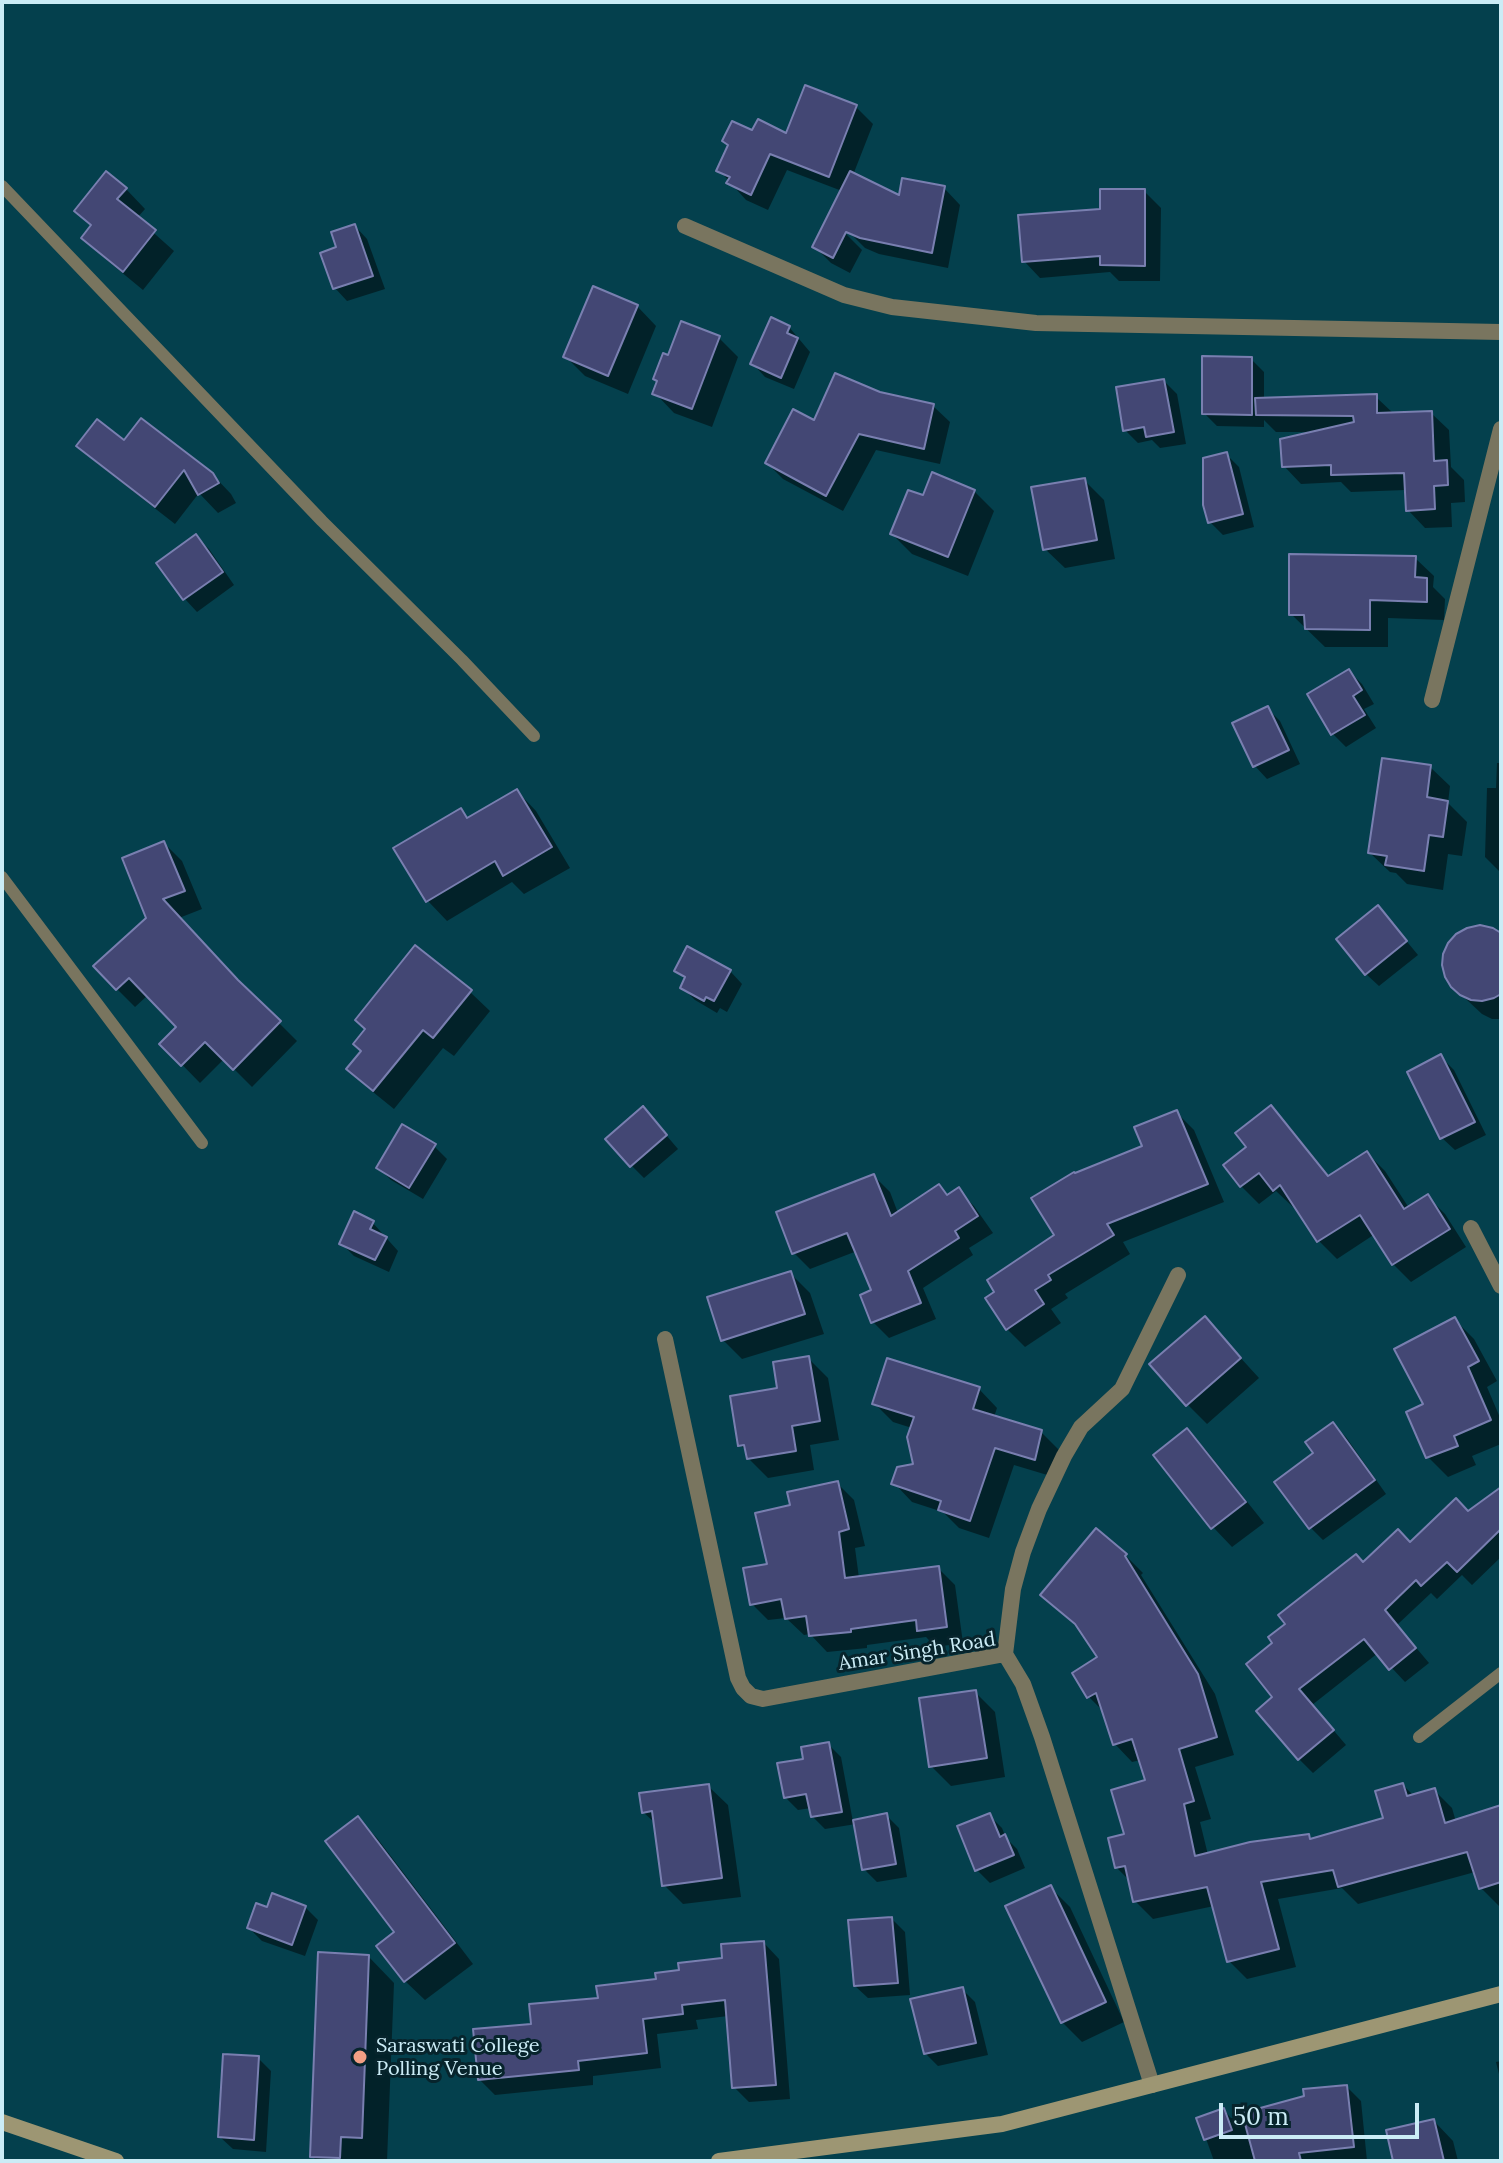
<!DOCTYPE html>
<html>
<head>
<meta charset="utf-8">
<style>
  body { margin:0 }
  #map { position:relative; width:1503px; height:2163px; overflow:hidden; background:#04404d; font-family:Lora,serif }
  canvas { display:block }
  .frame { position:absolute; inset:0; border:4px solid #cbecf6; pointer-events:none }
  .scale { position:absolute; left:1219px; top:2103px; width:200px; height:36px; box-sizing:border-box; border:4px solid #cbecf6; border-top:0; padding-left:10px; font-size:24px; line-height:28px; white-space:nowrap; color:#cbecf6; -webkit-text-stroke:6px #07242c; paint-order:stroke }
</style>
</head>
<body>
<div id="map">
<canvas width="1503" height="2163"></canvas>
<div class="frame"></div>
<div class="scale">50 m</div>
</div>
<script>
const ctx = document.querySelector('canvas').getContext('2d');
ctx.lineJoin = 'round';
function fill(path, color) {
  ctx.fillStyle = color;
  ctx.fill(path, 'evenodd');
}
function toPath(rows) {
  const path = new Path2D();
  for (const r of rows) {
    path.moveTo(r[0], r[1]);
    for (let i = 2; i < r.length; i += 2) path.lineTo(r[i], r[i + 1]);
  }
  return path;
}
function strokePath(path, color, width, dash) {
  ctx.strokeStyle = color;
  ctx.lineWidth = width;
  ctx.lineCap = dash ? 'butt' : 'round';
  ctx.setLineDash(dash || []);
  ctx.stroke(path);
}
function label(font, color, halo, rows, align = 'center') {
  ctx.font = font + ' Lora,serif';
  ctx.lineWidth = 6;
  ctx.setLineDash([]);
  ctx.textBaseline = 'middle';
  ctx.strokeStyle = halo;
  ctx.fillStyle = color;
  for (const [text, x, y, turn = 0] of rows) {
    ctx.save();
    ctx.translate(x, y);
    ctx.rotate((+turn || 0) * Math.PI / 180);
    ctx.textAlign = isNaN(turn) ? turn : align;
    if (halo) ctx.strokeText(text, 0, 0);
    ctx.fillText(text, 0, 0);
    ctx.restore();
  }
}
fill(toPath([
  [856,107,873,124,853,175,900,198,944,188,960,205,948,268,879,254,865,248,847,230,842,230,862,250,850,273,831,263,815,247,842,191,787,170,768,210,746,200,719,170,753,133,787,135],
  [126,189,145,209,137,218,174,251,143,290,103,257,83,238,92,227,76,211],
  [1144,191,1161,208,1160,281,1119,281,1110,272,1040,278,1024,261,1102,211],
  [355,226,367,239,385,289,347,301,335,288,339,249],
  [637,306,656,326,628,394,585,376,566,357],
  [789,327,810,352,794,389,765,377,753,364],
  [719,338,738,357,712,427,674,413,655,393,669,357],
  [1251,359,1264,372,1264,400,1376,397,1394,414,1431,413,1449,430,1451,467,1464,480,1465,502,1451,503,1452,527,1425,528,1408,510,1406,490,1351,492,1341,482,1301,484,1284,466,1312,432,1276,432,1264,420,1264,427,1217,426,1204,413],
  [1164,381,1177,394,1186,444,1160,448,1152,440,1138,443,1125,430],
  [880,394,933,406,950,422,940,464,876,450,843,511,783,479,767,463,815,423],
  [125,443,212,474,231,494,236,503,218,513,199,493,175,524,98,464,79,446],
  [1226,454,1239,467,1254,527,1223,535,1210,522],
  [1084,480,1104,500,1115,559,1065,568,1045,549],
  [974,491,994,511,968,576,912,554,892,534,924,498],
  [196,537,209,549,234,585,197,612,185,599,159,563],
  [1415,558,1434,576,1433,587,1445,599,1444,620,1388,618,1388,647,1325,647,1291,614],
  [1349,671,1362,684,1374,704,1364,709,1376,728,1346,747,1333,734,1309,695],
  [1268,709,1280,721,1300,764,1267,779,1255,766],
  [1497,763,1501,763,1501,873,1485,857,1487,788,1496,788],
  [1430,767,1450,786,1448,803,1467,822,1462,856,1448,854,1443,890,1407,884,1396,873,1390,872,1370,853],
  [517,791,536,811,570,868,524,894,512,882,447,921,428,901,396,849,461,811,469,819],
  [164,843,182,861,202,909,179,918,253,997,297,1041,252,1087,224,1059,200,1083,162,1044,179,1027,148,995,135,1007,117,989,148,918],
  [1390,921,1418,955,1379,986,1366,974],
  [1501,935,1501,1019,1492,1019,1482,1014,1452,986],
  [416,947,470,992,490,1011,454,1056,443,1048,394,1109,368,1088,349,1069,363,1051,367,1029],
  [676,970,730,971,742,984,727,1012,720,1008,717,1013,695,1000,682,987,686,980],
  [1441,1057,1454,1070,1486,1135,1455,1150,1442,1138],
  [1271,1108,1289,1126,1330,1177,1367,1153,1385,1171,1409,1208,1427,1196,1445,1214,1466,1247,1411,1282,1393,1264,1375,1234,1337,1259,1319,1241,1296,1205,1293,1207,1276,1191,1259,1204,1241,1186,1248,1148],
  [1176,1112,1194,1130,1224,1202,1123,1242,1130,1254,1065,1294,1068,1298,1051,1309,1061,1323,1025,1347,1007,1329,1057,1236],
  [655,1122,678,1149,644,1178,631,1165],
  [434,1146,447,1159,423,1199,391,1180,379,1168],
  [874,1176,890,1192,898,1213,939,1187,949,1196,958,1190,974,1206,993,1233,969,1248,973,1255,923,1288,936,1319,889,1338,873,1322,873,1291,857,1251,810,1269,794,1253],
  [372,1222,398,1251,389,1272,354,1256,341,1243],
  [791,1274,810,1293,824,1334,742,1359,723,1340],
  [1205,1319,1259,1378,1207,1424,1187,1404],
  [1454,1319,1474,1339,1497,1381,1487,1387,1501,1420,1501,1444,1472,1456,1476,1465,1448,1477,1428,1457,1409,1413,1426,1405],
  [808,1358,828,1378,839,1440,810,1445,814,1470,768,1478,748,1458,748,1452,740,1445,780,1390],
  [979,1389,997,1408,994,1417,1041,1432,1059,1450,1054,1477,1014,1465,989,1538,959,1528,943,1512,912,1502,894,1483,915,1465,912,1428,893,1422,874,1403],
  [1333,1425,1346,1437,1386,1494,1323,1540,1311,1528],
  [1187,1431,1206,1450,1264,1523,1232,1547,1213,1527],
  [837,1483,854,1500,865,1546,855,1548,859,1578,938,1568,955,1585,963,1643,936,1647,926,1637,867,1645,867,1648,827,1652,810,1634,804,1635,786,1618,768,1620,752,1604,792,1507],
  [1501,1490,1501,1557,1472,1585,1462,1575,1437,1599,1431,1593,1397,1625,1429,1663,1405,1682,1378,1653,1312,1705,1346,1745,1313,1773,1299,1759,1275,1697,1364,1564,1411,1545,1468,1514],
  [1125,1555,1143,1573,1141,1575,1215,1694,1234,1755,1195,1767,1211,1819,1200,1822,1208,1855,1308,1836,1313,1840,1385,1820,1403,1785,1414,1796,1434,1790,1452,1808,1456,1822,1501,1808,1501,1905,1499,1906,1481,1888,1475,1872,1358,1904,1342,1888,1278,1899,1296,1967,1247,1979,1229,1961,1214,1906,1153,1919,1135,1901,1130,1881,1116,1867,1148,1781,1141,1760,1132,1762,1115,1744,1104,1712,1089,1697,1100,1658,1082,1630,1043,1595],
  [975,1692,995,1712,1005,1777,951,1786,931,1766],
  [828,1744,841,1757,853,1822,886,1815,899,1828,907,1877,877,1882,864,1869,856,1824,825,1829,812,1816,811,1808,798,1810,785,1797,805,1760],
  [708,1786,728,1805,741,1897,683,1904,664,1885,655,1823,643,1812],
  [989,1815,1002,1828,1006,1838,1017,1849,1025,1868,990,1883,977,1870],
  [358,1819,377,1838,473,1964,425,2000,405,1981,397,1932],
  [1051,1888,1070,1907,1124,2022,1082,2042,1062,2022],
  [305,1907,318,1920,305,1956,262,1941,249,1928,268,1910],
  [892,1919,905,1932,910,1995,868,1998,855,1986],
  [764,1943,779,1959,790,2099,749,2102,734,2087,728,2016,696,2020,698,2029,657,2034,661,2068,593,2076,593,2085,495,2095,480,2080,533,2026,600,2000,681,1972,724,1960],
  [368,1956,394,1983,387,2161,317,2161,312,2156],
  [962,1989,975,2002,988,2055,938,2066,925,2053],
  [258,2058,271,2071,266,2152,233,2149,220,2137],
  [1501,2061,1501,2082,1496,2062],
  [1347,2087,1361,2101,1367,2161,1214,2161,1199,2119,1224,2110,1231,2118],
  [1434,2121,1453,2141,1458,2161,1395,2161]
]), '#0007');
const building = toPath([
  [805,85,857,105,829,177,770,154,751,195,726,183,730,177,716,171,728,145,722,141,732,121,752,130,758,119,786,133,805,85],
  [106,171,127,188,117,199,156,230,123,272,81,238,91,225,74,211,106,171],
  [850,171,899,195,902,178,945,186,932,253,860,238,846,232,833,258,812,247,850,171],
  [1100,189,1145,189,1145,266,1100,265,1100,256,1022,262,1018,215,1100,209,1100,189],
  [355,224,373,276,333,289,320,253,336,247,331,232,355,224],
  [593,286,638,305,608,376,563,357,593,286],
  [771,317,790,326,787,333,798,338,781,378,750,364,771,317],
  [681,321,720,336,692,409,652,394,657,381,653,379,663,353,668,355,681,321],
  [1202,356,1252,357,1252,415,1202,414,1202,356],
  [835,373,880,392,934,404,924,449,859,434,826,496,765,463,793,409,814,420,835,373],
  [1164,379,1174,432,1146,437,1144,427,1123,431,1116,387,1164,379],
  [1377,394,1377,413,1432,411,1434,461,1447,460,1448,485,1434,486,1435,509,1406,511,1404,473,1331,475,1331,465,1282,467,1280,439,1354,422,1353,416,1256,415,1255,398,1377,394],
  [141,418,213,473,219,483,198,495,184,470,155,507,76,446,97,419,124,440,141,418],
  [1227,452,1243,514,1208,523,1203,505,1203,458,1227,452],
  [932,472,975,490,948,557,890,534,908,490,923,495,932,472],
  [1085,478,1097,540,1043,550,1031,487,1085,478],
  [196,534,223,572,183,600,156,563,196,534],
  [1289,554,1416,556,1415,577,1427,578,1427,602,1370,600,1370,630,1305,629,1304,615,1289,615,1289,554],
  [1349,669,1362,690,1353,696,1365,715,1331,735,1307,694,1349,669],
  [1268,706,1289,750,1253,767,1232,723,1268,706],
  [1382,758,1431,765,1427,797,1448,801,1443,837,1429,835,1424,871,1385,865,1387,856,1368,853,1382,758],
  [517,789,552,847,503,876,495,861,426,902,393,848,461,808,467,818,517,789],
  [164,841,185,891,163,899,238,980,281,1021,233,1070,205,1042,181,1066,159,1044,176,1027,129,978,116,990,93,966,146,918,122,858,164,841],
  [1378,905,1407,941,1365,975,1336,939,1378,905],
  [1480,925,1493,928,1501,933,1501,994,1494,998,1482,1001,1471,1000,1460,995,1451,987,1445,977,1442,965,1443,954,1448,943,1456,934,1467,928,1480,925],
  [415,945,472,990,433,1038,423,1030,373,1091,346,1069,361,1051,353,1044,365,1029,355,1020,415,945],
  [687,946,731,970,714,1001,706,997,704,1001,680,988,685,977,674,971,687,946],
  [1441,1054,1475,1122,1440,1139,1407,1072,1441,1054],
  [1271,1105,1328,1176,1367,1151,1404,1209,1428,1194,1450,1229,1392,1265,1360,1215,1317,1242,1280,1185,1273,1191,1259,1173,1240,1187,1223,1165,1246,1147,1235,1133,1271,1105],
  [643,1106,667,1135,630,1167,605,1139,643,1106],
  [1177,1110,1208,1184,1107,1224,1114,1235,1048,1275,1051,1280,1035,1290,1044,1304,1006,1330,985,1298,994,1292,987,1280,1054,1235,1031,1198,1074,1172,1075,1173,1142,1146,1134,1127,1177,1110],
  [402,1124,436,1144,409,1188,376,1168,402,1124],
  [874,1174,891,1216,939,1184,947,1195,959,1187,978,1216,955,1231,959,1238,908,1271,921,1303,871,1323,860,1295,871,1290,847,1233,792,1254,776,1212,874,1174],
  [354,1211,374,1221,370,1229,387,1237,375,1260,339,1244,354,1211],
  [791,1271,805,1314,721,1341,707,1297,791,1271],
  [1205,1316,1241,1358,1186,1406,1149,1364,1205,1316],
  [1455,1317,1479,1361,1468,1367,1491,1420,1454,1436,1458,1446,1426,1458,1406,1412,1423,1404,1394,1349,1455,1317],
  [809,1356,820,1421,792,1426,796,1451,747,1459,744,1445,738,1446,730,1396,777,1388,773,1362,809,1356],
  [887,1358,980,1387,973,1409,1042,1430,1035,1460,995,1448,970,1521,938,1510,941,1501,891,1484,897,1467,913,1464,907,1437,914,1417,872,1404,887,1358],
  [1333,1422,1375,1480,1309,1529,1274,1482,1313,1453,1305,1442,1333,1422],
  [1187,1428,1246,1502,1211,1529,1153,1455,1187,1428],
  [838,1481,849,1529,839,1532,845,1578,939,1566,947,1627,917,1631,916,1620,851,1629,851,1632,809,1636,806,1616,785,1619,781,1599,750,1605,743,1568,767,1564,755,1513,790,1505,787,1492,838,1481],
  [1501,1487,1501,1529,1457,1572,1447,1562,1421,1586,1416,1580,1385,1610,1416,1648,1389,1670,1364,1639,1299,1689,1334,1730,1298,1760,1256,1711,1272,1697,1246,1664,1272,1643,1268,1637,1285,1624,1278,1615,1356,1554,1363,1562,1398,1529,1410,1542,1456,1498,1468,1511,1501,1487],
  [1096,1528,1127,1554,1125,1556,1198,1674,1217,1737,1179,1749,1194,1801,1184,1804,1195,1856,1250,1842,1309,1834,1310,1839,1383,1818,1375,1791,1403,1783,1407,1796,1435,1788,1445,1823,1501,1805,1501,1882,1479,1889,1467,1852,1338,1887,1333,1870,1261,1882,1279,1949,1227,1962,1207,1887,1133,1902,1125,1866,1115,1868,1108,1838,1124,1834,1111,1790,1145,1780,1132,1739,1113,1745,1096,1693,1087,1698,1072,1673,1097,1657,1075,1624,1040,1595,1096,1528],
  [976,1690,987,1758,929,1767,919,1698,976,1690],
  [829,1742,842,1812,811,1817,806,1794,784,1798,777,1763,803,1759,801,1747,829,1742],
  [709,1784,722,1878,662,1886,652,1811,642,1813,639,1793,709,1784],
  [887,1813,896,1864,862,1870,853,1820,887,1813],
  [990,1813,1000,1837,1005,1834,1014,1855,975,1871,957,1826,990,1813],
  [358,1816,455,1943,404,1982,376,1946,394,1932,325,1841,358,1816],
  [1051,1885,1106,2002,1061,2023,1005,1906,1051,1885],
  [272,1893,306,1906,292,1945,247,1928,256,1903,267,1907,272,1893],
  [892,1917,898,1983,854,1986,848,1920,892,1917],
  [764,1941,776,2085,732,2088,725,2000,682,2005,683,2014,643,2019,647,2053,578,2061,579,2070,478,2080,473,2029,531,2024,529,2004,598,1998,596,1986,656,1979,655,1973,679,1970,678,1963,722,1958,721,1944,764,1941],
  [318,1952,369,1955,362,2138,341,2137,340,2158,310,2157,318,1952],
  [963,1987,976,2043,924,2054,910,1999,963,1987],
  [223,2054,259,2056,254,2140,218,2137,223,2054],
  [1347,2085,1354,2147,1299,2153,1301,2161,1255,2161,1242,2113,1304,2096,1303,2089,1347,2085],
  [1224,2108,1232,2130,1204,2140,1196,2118,1224,2108],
  [1434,2119,1444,2161,1393,2161,1386,2130,1434,2119]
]);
fill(building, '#434774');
strokePath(building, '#797fb0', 2);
strokePath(toPath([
  [2,186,322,521,462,660,534,736],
  [2,877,202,1143],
  [1419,1737,1501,1673]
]), '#79755f', 12);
strokePath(toPath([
  [685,226,844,295,892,307,1036,323,1501,332],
  [1432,700,1501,429],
  [1471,1228,1501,1286],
  [665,1339,738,1678,743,1688,751,1696,763,1699,1005,1654,1023,1684,1042,1737,1152,2085],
  [1005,1654,1013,1589,1023,1552,1039,1509,1064,1456,1081,1427,1122,1389,1178,1275]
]), '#79755f', 16);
strokePath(toPath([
  [2,2122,116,2161],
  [719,2161,1002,2124,1501,1994]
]), '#9d9673', 16);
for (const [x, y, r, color] of [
  [360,2057,8,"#f39f84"]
]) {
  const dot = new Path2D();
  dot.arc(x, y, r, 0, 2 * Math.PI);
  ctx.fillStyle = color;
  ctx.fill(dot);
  strokePath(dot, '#07242c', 3);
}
label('20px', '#cbecf6', '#07242c', [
  ["Amar Singh Road",917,1652,-9]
]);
label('20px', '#cbecf6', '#07242c', [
  ["Saraswati College",376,2046],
  ["Polling Venue",376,2069]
], 'left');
</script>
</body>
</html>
